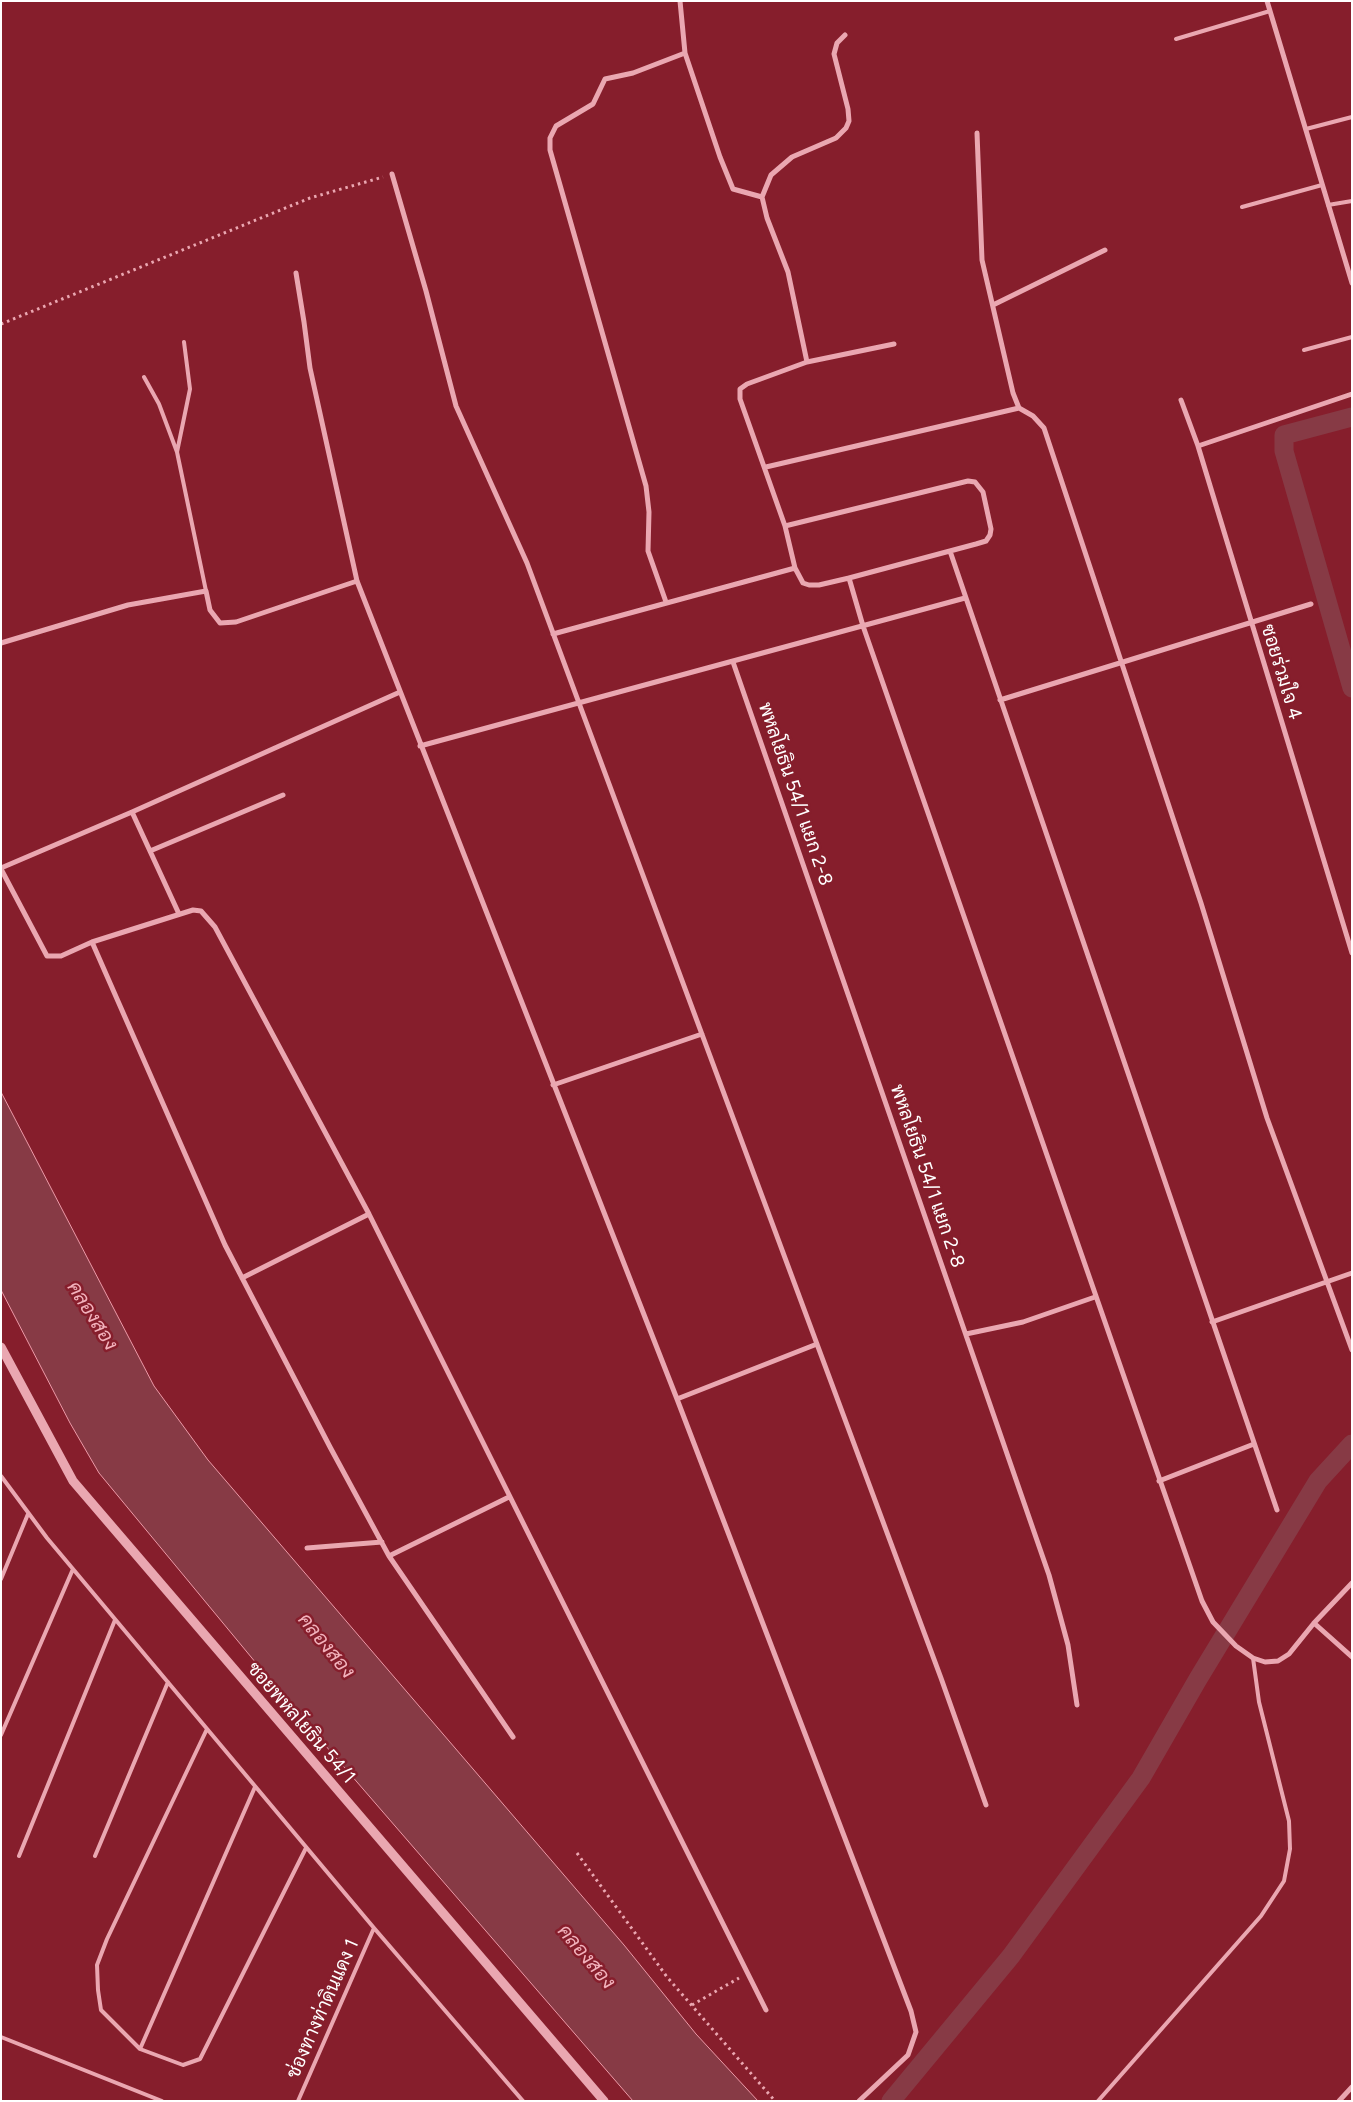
<!DOCTYPE html>
<html>
<head>
<meta charset="utf-8">
<style>
  body { margin:0 }
  #map { position:relative; width:1353px; height:2102px; overflow:hidden; background:#861e2c; font-family:Figtree,sans-serif }
  canvas { display:block }
  .frame { position:absolute; inset:0; border:2px solid #fff; pointer-events:none }
</style>
</head>
<body>
<div id="map">
<canvas width="1353" height="2102"></canvas>
<div class="frame"></div>
</div>
<script>
const ctx = document.querySelector('canvas').getContext('2d');
ctx.lineJoin = 'round';
function fill(path, color) {
  ctx.fillStyle = color;
  ctx.fill(path, 'evenodd');
}
function toPath(rows) {
  const path = new Path2D();
  for (const r of rows) {
    path.moveTo(r[0], r[1]);
    for (let i = 2; i < r.length; i += 2) path.lineTo(r[i], r[i + 1]);
  }
  return path;
}
function strokePath(path, color, width, dash) {
  ctx.strokeStyle = color;
  ctx.lineWidth = width;
  ctx.lineCap = dash ? 'butt' : 'round';
  ctx.setLineDash(dash || []);
  ctx.stroke(path);
}
function label(font, color, halo, rows, align = 'center') {
  ctx.font = font + ' Figtree,Sarabun,sans-serif';
  ctx.lineWidth = 5;
  ctx.setLineDash([]);
  ctx.textBaseline = 'middle';
  ctx.strokeStyle = halo;
  ctx.fillStyle = color;
  for (const [text, x, y, turn = 0] of rows) {
    ctx.save();
    ctx.translate(x, y);
    ctx.rotate((+turn || 0) * Math.PI / 180);
    ctx.textAlign = isNaN(turn) ? turn : align;
    if (halo) ctx.strokeText(text, 0, 0);
    ctx.fillText(text, 0, 0);
    ctx.restore();
  }
}
const water = toPath([
  [1,1092,154,1386,208,1460,624,1945,696,2034,758,2101,633,2101,299,1715,99,1473,70,1423,1,1290,1,1092]
]);
fill(water, '#873a45');
strokePath(water, '#ec9aa8', 1);
strokePath(toPath([
  [1352,417,1284,435,1284,451,1352,688],
  [891,2101,1011,1956,1141,1778,1198,1679,1318,1481,1352,1444]
]), '#873a45', 19);
strokePath(toPath([
  [1,324,310,198,383,177],
  [577,1853,667,1977,775,2101],
  [692,2005,739,1978]
]), '#eaa7b1', 3, [2.5, 4]);
strokePath(toPath([
  [1176,39,1270,11],
  [1306,129,1352,117],
  [1328,205,1352,201],
  [1242,207,1322,185],
  [1304,350,1352,337],
  [144,377,159,404,177,452,206,591],
  [177,452,190,389,184,342],
  [1,1476,47,1538,374,1928,523,2101],
  [1,1579,28,1514],
  [207,1729,107,1939,97,1965,98,1990,101,2010,140,2049,183,2065,200,2059,306,1848],
  [1,1735,73,1569],
  [19,1856,115,1620],
  [95,1856,168,1682],
  [1,2037,162,2101],
  [140,2049,255,1787],
  [298,2101,374,1928],
  [1098,2101,1261,1916,1284,1881,1290,1849,1289,1821,1259,1702,1253,1658]
]), '#eaa7b1', 4);
strokePath(toPath([
  [680,1,685,53,720,157,733,189,762,197,767,218,788,272,807,362,747,384,740,389,740,399,785,526,795,568,803,583,809,585,819,585,849,578,976,544,986,541,990,535,991,529,983,492,975,482,968,481,785,526],
  [1267,1,1352,283],
  [977,133,982,260,1013,393,1019,408,1033,416,1044,428,1201,903,1267,1118,1352,1350],
  [392,174,426,291,456,406,527,563,941,1678,986,1805],
  [762,197,771,175,792,157,836,138,846,128,849,121,848,109,834,54,837,43,845,35],
  [296,273,304,322,310,368,357,581,677,1399,911,2011,916,2032,908,2055,859,2101],
  [993,305,1105,250],
  [807,362,894,344],
  [1181,400,1198,446,1352,953],
  [1198,446,1352,394],
  [766,467,1019,408],
  [950,551,1277,1510],
  [849,578,863,626,1202,1601,1213,1622,1236,1646,1253,1658,1265,1662,1278,1661,1289,1654,1314,1623,1352,1583],
  [666,602,648,551,649,512,646,486,550,150,550,138,556,126,593,104,605,79,633,73,685,53],
  [553,634,795,568],
  [1,643,128,605,206,591,210,610,220,623,236,622,357,581],
  [733,662,1049,1575,1068,1645,1077,1705],
  [1000,700,1311,604],
  [420,746,965,598],
  [132,812,179,914],
  [150,851,283,795],
  [1,868,132,812,400,692],
  [1,869,47,956,61,956,92,942,193,910,201,911,215,927,369,1214,766,2010],
  [92,942,225,1245,330,1447,389,1556,513,1737],
  [553,1085,702,1034],
  [242,1278,369,1214],
  [1212,1322,1352,1273],
  [966,1334,1023,1322,1095,1297],
  [677,1399,817,1344],
  [1159,1481,1254,1444],
  [307,1548,382,1542],
  [389,1556,509,1497],
  [1314,1623,1352,1657],
  [1339,2101,1352,2087]
]), '#eaa7b1', 5);
strokePath(toPath([
  [1,1347,73,1481,604,2101]
]), '#eaa7b1', 9);
label('19px', '#fff', '#861e2c', [
  ["ซอยร่วมใจ 4",1281,672,73],
  ["พหลโยธิน 54/1 แยก 2-8",795,794,71],
  ["พหลโยธิน 54/1 แยก 2-8",927,1176,71],
  ["ซอยพหลโยธิน 54/1",301,1723,49],
  ["ช่องทางท่าดินแดง 1",323,2009,-66]
]);
label('italic 20px', '#f2b2bc', '#861e2c', [
  ["คลองสอง",92,1316,58],
  ["คลองสอง",326,1646,51],
  ["คลองสอง",586,1957,50]
]);
</script>
</body>
</html>
